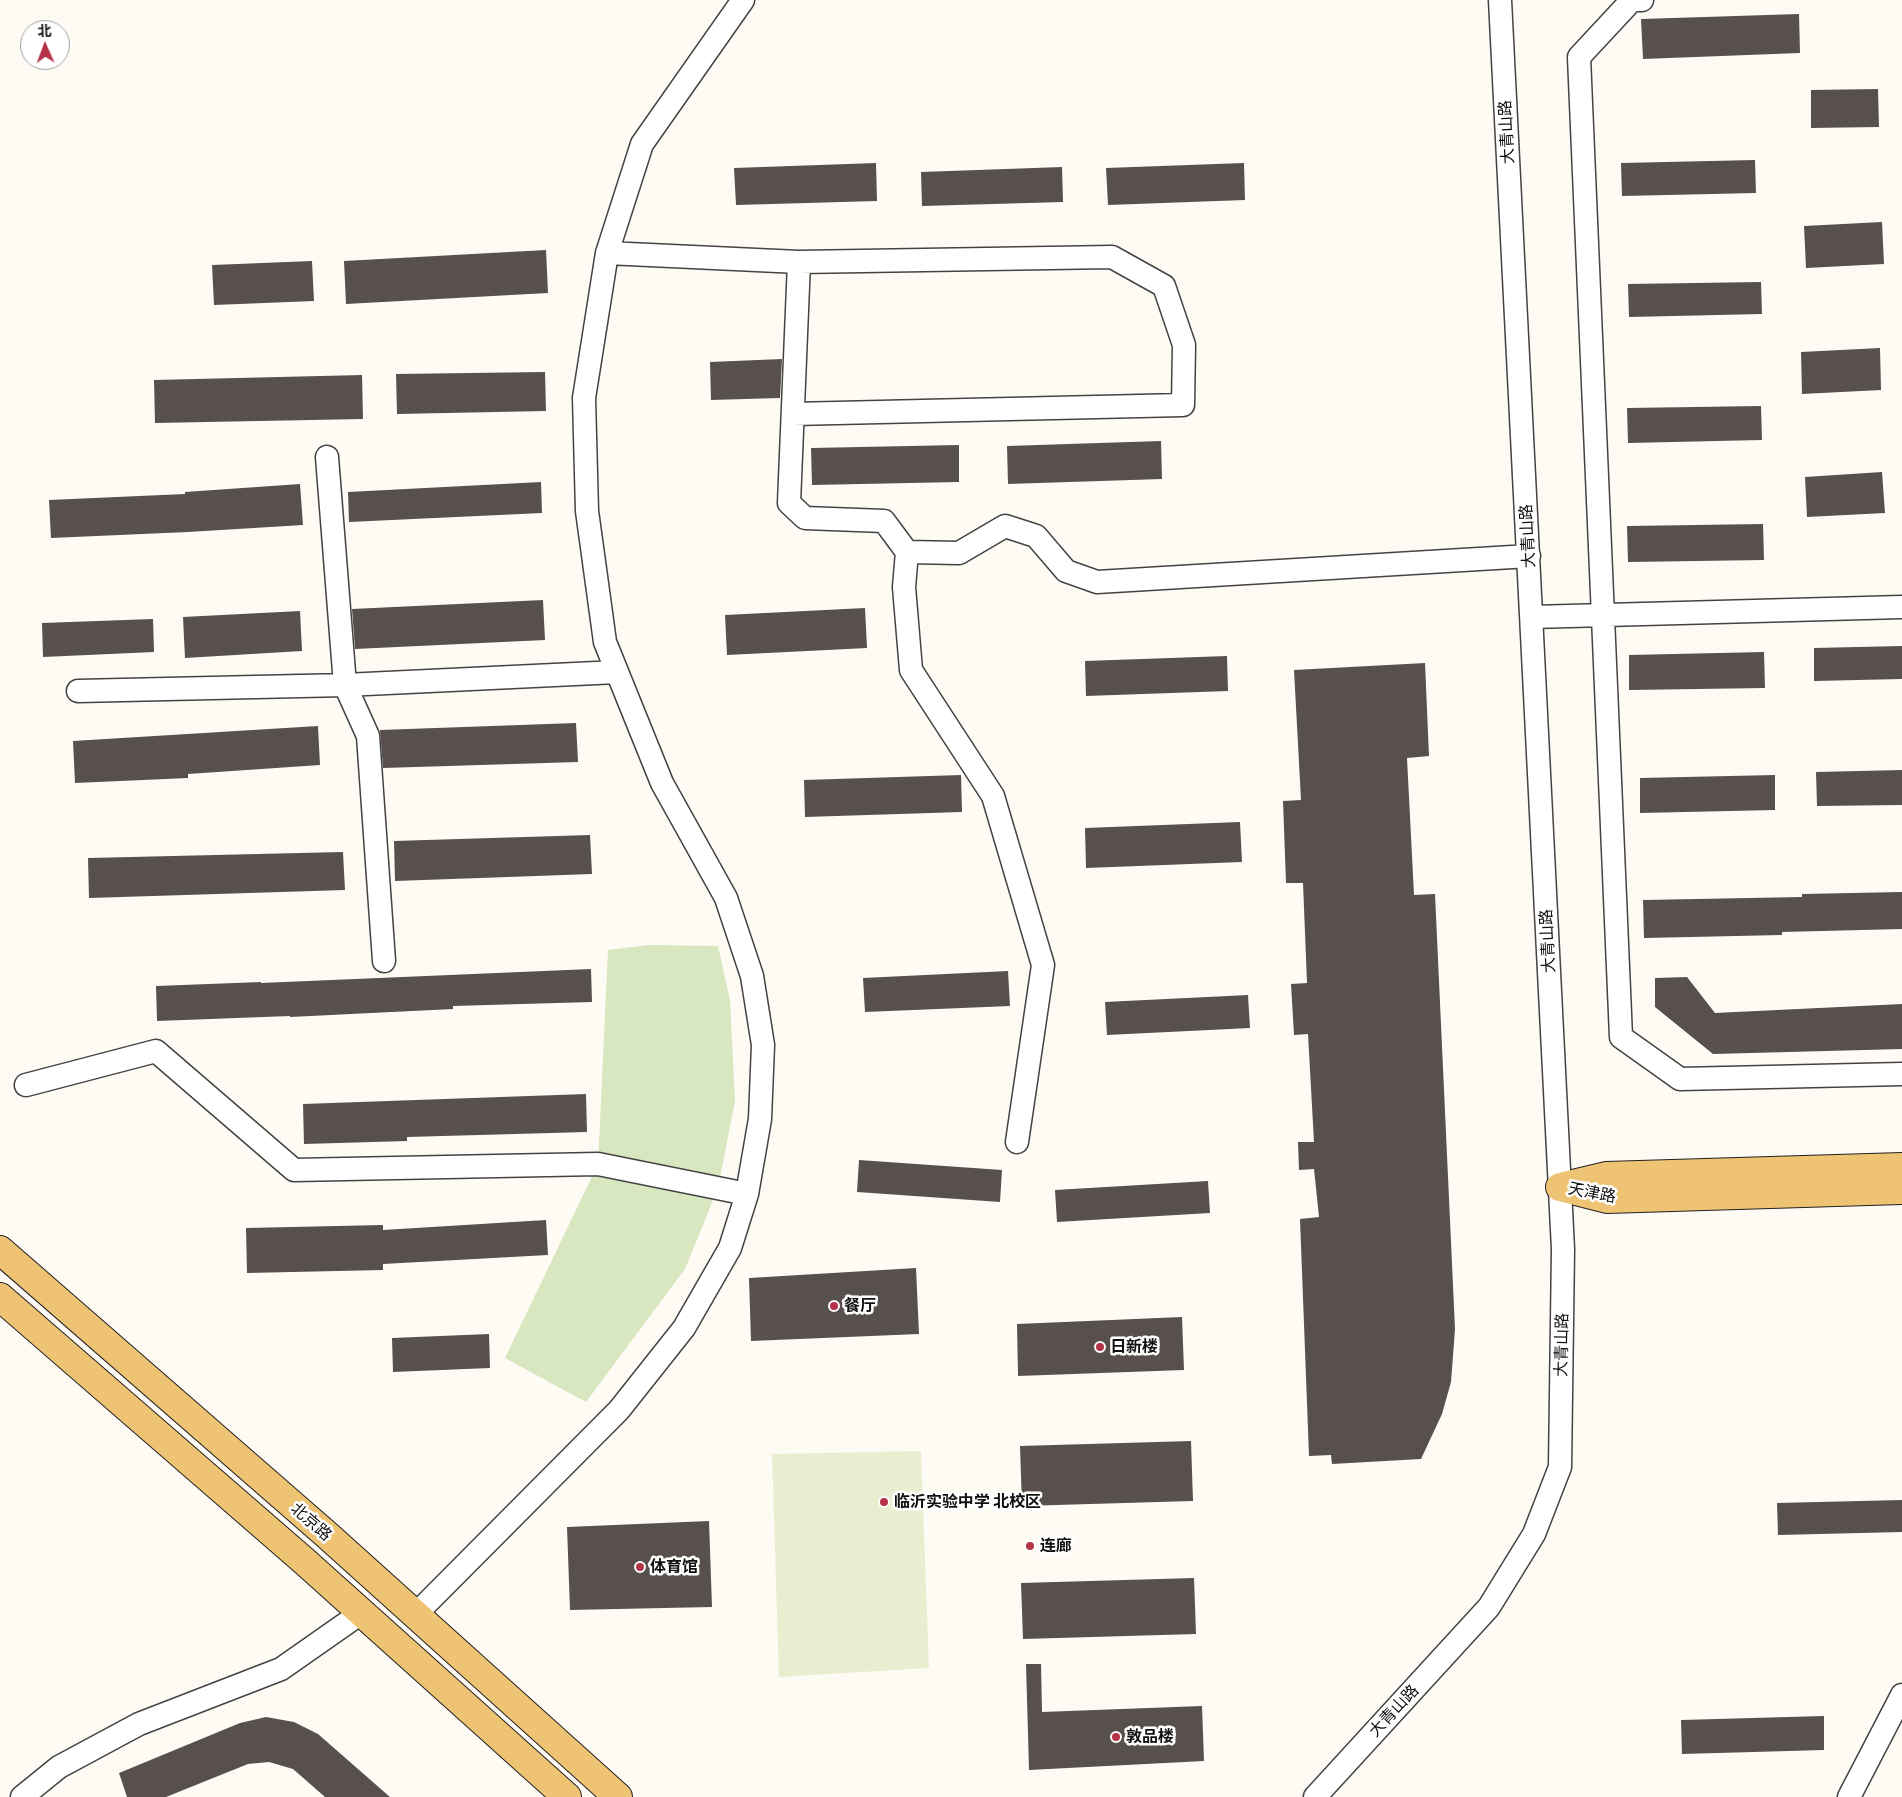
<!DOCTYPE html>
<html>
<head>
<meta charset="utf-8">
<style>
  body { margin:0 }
  #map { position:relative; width:1902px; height:1797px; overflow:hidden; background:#fefbf4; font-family:"Crimson Pro","Noto Sans SC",serif }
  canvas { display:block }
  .north { position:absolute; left:20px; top:20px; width:50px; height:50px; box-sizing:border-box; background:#fff; border:1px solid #9f9f9f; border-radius:50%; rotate:358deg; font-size:14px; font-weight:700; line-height:20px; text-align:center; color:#101010 }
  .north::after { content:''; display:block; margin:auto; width:18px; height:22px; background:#b63247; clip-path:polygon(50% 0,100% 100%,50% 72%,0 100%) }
</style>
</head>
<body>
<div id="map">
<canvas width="1902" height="1797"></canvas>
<div class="north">北</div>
</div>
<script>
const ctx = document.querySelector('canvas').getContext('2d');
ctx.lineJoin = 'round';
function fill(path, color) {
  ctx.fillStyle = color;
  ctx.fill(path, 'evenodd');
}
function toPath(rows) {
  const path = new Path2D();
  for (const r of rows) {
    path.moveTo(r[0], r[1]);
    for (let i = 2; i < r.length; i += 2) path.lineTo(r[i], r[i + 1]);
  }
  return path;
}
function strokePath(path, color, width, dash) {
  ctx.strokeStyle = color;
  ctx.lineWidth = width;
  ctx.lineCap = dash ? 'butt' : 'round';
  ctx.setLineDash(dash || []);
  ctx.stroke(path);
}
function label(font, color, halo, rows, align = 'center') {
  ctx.font = font + ' "Crimson Pro","Noto Sans SC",serif';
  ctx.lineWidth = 5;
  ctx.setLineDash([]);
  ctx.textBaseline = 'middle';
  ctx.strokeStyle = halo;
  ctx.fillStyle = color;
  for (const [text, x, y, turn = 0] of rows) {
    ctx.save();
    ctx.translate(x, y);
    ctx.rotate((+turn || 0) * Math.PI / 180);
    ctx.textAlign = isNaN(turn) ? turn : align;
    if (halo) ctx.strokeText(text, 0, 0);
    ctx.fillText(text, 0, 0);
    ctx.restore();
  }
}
fill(toPath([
  [649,945,718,946,730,1000,735,1101,718,1188,685,1269,586,1402,505,1358,598,1164,608,950]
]), '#d8e7bf');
fill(toPath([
  [921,1451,929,1668,779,1677,772,1454]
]), '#e8efd0');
fill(toPath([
  [1799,14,1800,53,1643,59,1641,19],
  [1878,89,1879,127,1811,128,1811,90],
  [1755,160,1756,193,1622,196,1621,163],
  [876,163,877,201,736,205,734,168],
  [1244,163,1245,200,1108,205,1106,168],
  [1062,167,1063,202,922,206,921,172],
  [1882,222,1884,264,1806,268,1804,226],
  [546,250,548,293,346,304,344,261],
  [312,261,314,301,214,305,212,265],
  [1761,282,1762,314,1629,317,1628,284],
  [1880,348,1881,390,1802,394,1801,352],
  [782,359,780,398,711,400,710,362],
  [545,372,546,411,397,414,396,374],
  [362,375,363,419,155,423,154,380],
  [1761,406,1762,440,1628,443,1627,408],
  [1161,441,1162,479,1008,484,1007,446],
  [959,445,959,482,812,485,811,448],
  [1882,472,1885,513,1807,517,1805,477],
  [541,482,542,513,349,522,348,492],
  [300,484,303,525,188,532,51,538,49,500,185,494,185,492],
  [1763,524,1764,560,1628,562,1627,526],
  [543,600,545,640,355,649,352,609],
  [865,608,867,648,727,655,725,615],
  [300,611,302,651,185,658,183,617],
  [153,619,154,652,43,657,42,623],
  [1902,646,1902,679,1814,681,1814,648],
  [1764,652,1765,688,1629,690,1629,655],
  [1227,656,1228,691,1086,696,1085,661],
  [1425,663,1429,756,1407,758,1414,895,1435,894,1455,1329,1451,1382,1442,1414,1421,1459,1332,1464,1331,1455,1309,1456,1300,1219,1319,1217,1314,1169,1299,1170,1298,1142,1314,1142,1308,1034,1294,1035,1291,984,1307,983,1303,883,1286,883,1283,801,1301,800,1294,670],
  [576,723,578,762,383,768,380,730],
  [318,726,320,765,188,774,188,778,75,783,73,741],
  [1902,770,1902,805,1817,806,1816,772],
  [961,775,962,812,805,817,804,780],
  [1775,775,1775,810,1640,813,1640,778],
  [1240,822,1242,862,1086,868,1085,828],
  [590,835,592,874,395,881,394,841],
  [343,852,345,890,89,898,88,858],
  [1902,892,1902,929,1782,932,1782,935,1644,938,1643,900,1802,897,1802,894],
  [591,969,592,1002,453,1006,453,1009,290,1017,290,1016,157,1021,156,986,261,982,261,983],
  [1008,971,1010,1006,865,1012,863,978],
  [1687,977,1715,1013,1902,1004,1902,1049,1713,1054,1655,1007,1655,978],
  [1248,995,1250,1028,1107,1035,1105,1002],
  [586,1094,587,1132,407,1137,407,1141,304,1144,303,1104],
  [859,1160,1002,1170,1000,1202,857,1192],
  [1208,1181,1210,1213,1057,1222,1055,1190],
  [546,1220,548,1255,383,1264,383,1270,247,1273,246,1228,383,1225,383,1230],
  [916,1268,919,1334,751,1341,749,1278],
  [1182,1317,1184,1370,1018,1376,1017,1324],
  [489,1334,490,1368,393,1372,392,1338],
  [1191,1441,1193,1501,1022,1506,1020,1446],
  [1902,1500,1902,1532,1778,1535,1777,1503],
  [709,1521,712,1607,570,1610,567,1527],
  [1194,1578,1196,1634,1023,1639,1021,1583],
  [1026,1664,1041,1664,1042,1712,1202,1706,1204,1761,1029,1770],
  [1824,1716,1824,1750,1682,1754,1681,1720],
  [266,1717,294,1722,318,1734,390,1797,325,1797,293,1769,269,1762,248,1764,166,1797,127,1797,119,1773,240,1723]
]), '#58504d');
const minor = toPath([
  [1642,0,1632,0,1579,57,1621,1037,1680,1079,1902,1074],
  [607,253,799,262,1112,257,1164,286,1184,345,1183,405,793,414],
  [799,262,789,503,805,518,884,521,907,552,904,587,911,670,993,796,1043,965,1017,1142],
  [327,457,345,685,368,736,384,961],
  [907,552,959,553,1005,526,1036,536,1066,571,1097,582,1529,556],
  [1532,617,1902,607],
  [78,691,345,685,617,672],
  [26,1085,156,1051,294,1170,598,1164,747,1194],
  [415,1615,619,1410,684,1328,730,1248,747,1194,760,1119,763,1045,752,976,726,898,662,783,605,642,587,511,584,398,607,253,642,144,743,0],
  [22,1797,59,1767,139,1724,281,1669,361,1613],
  [1315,1797,1489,1607,1534,1534,1560,1467,1563,1249,1500,0],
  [1849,1797,1902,1695]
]);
const major = toPath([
  [1564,1186,1606,1176,1902,1167],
  [1560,1187,1607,1199,1902,1190],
  [0,1250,327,1535,618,1797],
  [0,1297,303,1560,567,1797]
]);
strokePath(minor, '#434343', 25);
strokePath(major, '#212121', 30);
strokePath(minor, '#fff', 22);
strokePath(major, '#eec374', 28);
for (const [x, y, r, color] of [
  [834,1306,5,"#b63247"],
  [1100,1347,5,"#b63247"],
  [884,1502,5,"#b63247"],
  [1030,1546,5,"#b63247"],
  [640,1567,5,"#b63247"],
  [1116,1737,5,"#b63247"]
]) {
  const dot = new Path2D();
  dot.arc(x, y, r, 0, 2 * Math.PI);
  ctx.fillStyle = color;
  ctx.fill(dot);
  strokePath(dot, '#fff', 2);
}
label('16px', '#101010', '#fff', [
  ["大青山路",1507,132,-93],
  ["大青山路",1528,536,-93],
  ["大青山路",1548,941,-93],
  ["天津路",1592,1193,11],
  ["大青山路",1562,1345,-89],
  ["北京路",311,1522,41],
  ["大青山路",1394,1711,-47]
]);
label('bold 16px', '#101010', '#fff', [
  ["餐厅",844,1306],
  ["日新楼",1110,1347],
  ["临沂实验中学 北校区",894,1502],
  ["连廊",1040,1546],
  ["体育馆",650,1567],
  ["敦品楼",1126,1737]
], 'left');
</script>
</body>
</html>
